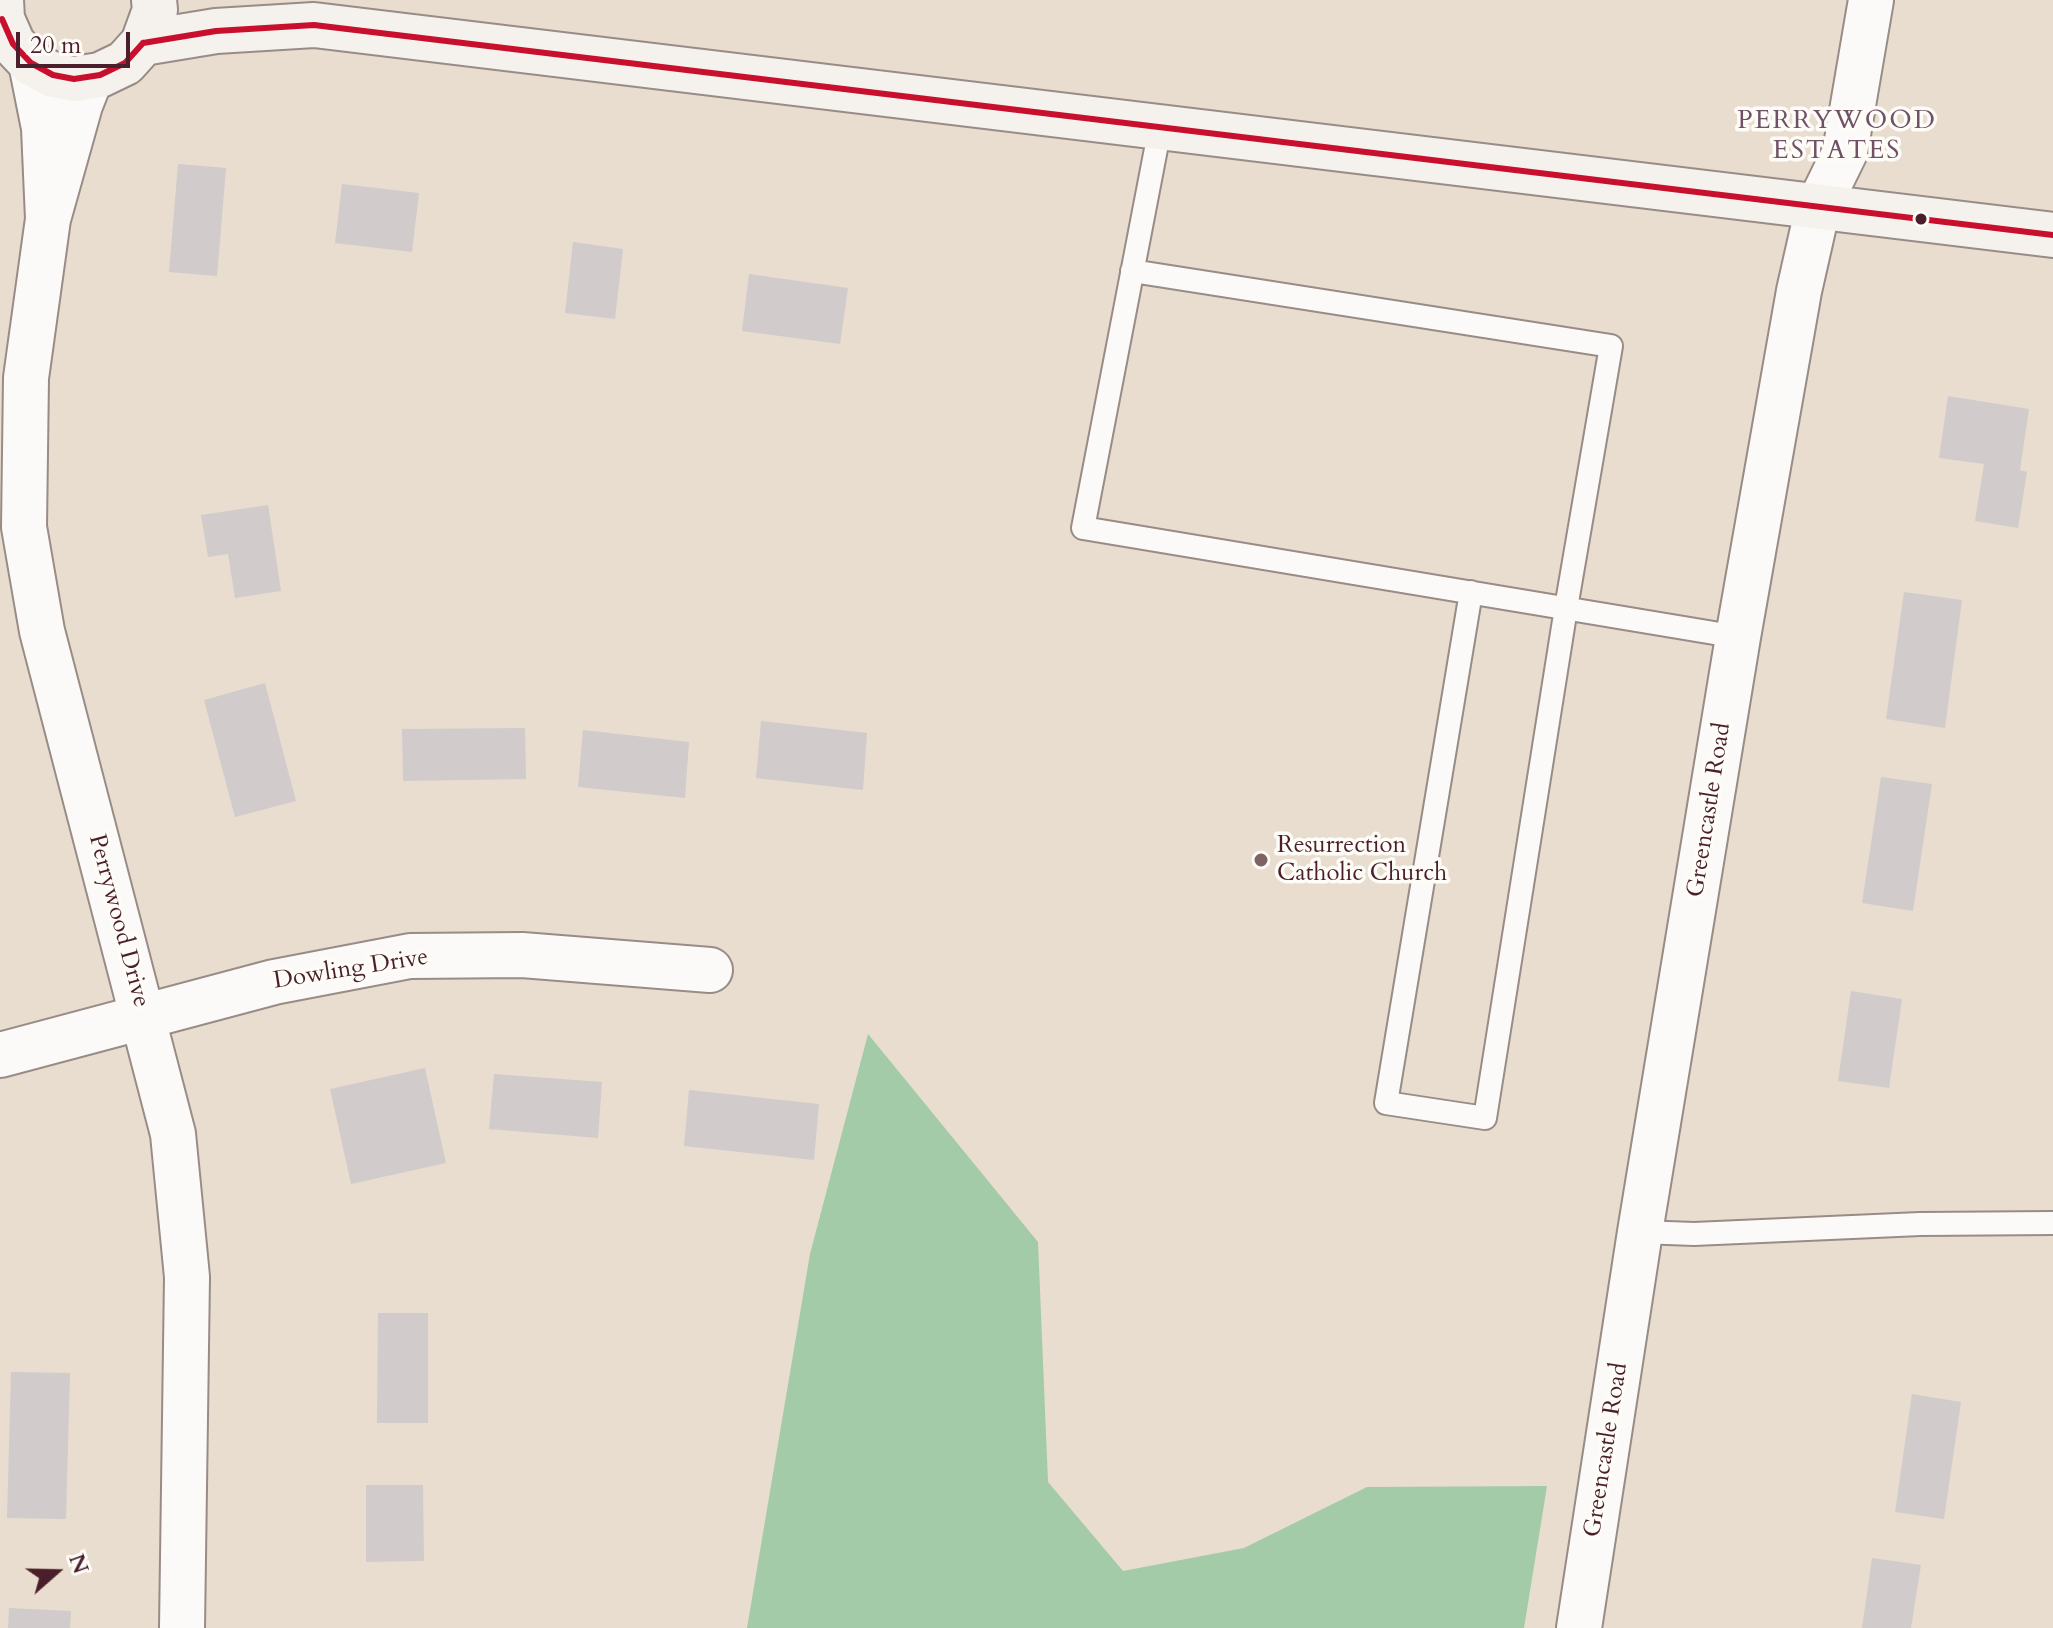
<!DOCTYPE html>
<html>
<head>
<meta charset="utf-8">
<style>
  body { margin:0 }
  #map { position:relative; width:2053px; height:1628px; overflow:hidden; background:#e8ddce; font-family:Cardo,serif }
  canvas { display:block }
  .north { position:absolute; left:16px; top:1532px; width:80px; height:80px; -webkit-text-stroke:6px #fdfcf7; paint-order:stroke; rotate:70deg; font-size:22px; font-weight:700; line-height:32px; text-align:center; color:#4a1f2b }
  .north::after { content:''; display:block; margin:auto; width:28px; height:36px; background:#4a1f2b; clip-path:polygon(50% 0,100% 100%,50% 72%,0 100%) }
  .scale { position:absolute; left:16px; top:32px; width:114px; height:36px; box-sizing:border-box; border:4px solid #4a1f2b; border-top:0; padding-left:10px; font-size:24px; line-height:28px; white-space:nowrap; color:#4a1f2b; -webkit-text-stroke:6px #fdfcf7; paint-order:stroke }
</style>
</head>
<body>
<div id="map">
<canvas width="2053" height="1628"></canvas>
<div class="north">N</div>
<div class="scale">20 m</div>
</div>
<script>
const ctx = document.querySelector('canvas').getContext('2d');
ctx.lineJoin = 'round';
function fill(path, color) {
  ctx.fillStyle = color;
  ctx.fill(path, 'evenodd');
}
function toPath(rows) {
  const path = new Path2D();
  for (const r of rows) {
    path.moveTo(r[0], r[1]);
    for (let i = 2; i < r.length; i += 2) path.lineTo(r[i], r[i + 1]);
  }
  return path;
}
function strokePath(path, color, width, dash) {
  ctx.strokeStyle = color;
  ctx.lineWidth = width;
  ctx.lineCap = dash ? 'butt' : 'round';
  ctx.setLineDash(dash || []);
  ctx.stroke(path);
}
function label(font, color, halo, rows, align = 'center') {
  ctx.font = font + ' Cardo,serif';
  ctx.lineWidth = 7;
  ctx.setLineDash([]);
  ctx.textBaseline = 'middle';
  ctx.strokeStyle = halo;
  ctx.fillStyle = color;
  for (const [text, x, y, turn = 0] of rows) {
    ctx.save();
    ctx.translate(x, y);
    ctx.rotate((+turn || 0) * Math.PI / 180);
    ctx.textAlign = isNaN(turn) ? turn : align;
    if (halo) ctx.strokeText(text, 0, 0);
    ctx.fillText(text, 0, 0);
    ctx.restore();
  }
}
fill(toPath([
  [868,1034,1038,1242,1048,1482,1123,1571,1244,1548,1367,1487,1547,1486,1524,1628,747,1628,810,1254]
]), '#a3cba8');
fill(toPath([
  [178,164,226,168,217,276,169,272],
  [342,184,419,193,412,252,335,243],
  [573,242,623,249,615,319,565,313],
  [749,274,848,288,840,344,742,331],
  [1948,396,2029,409,2020,470,2027,472,2018,528,1975,521,1984,464,1939,458],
  [268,505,281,591,235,598,228,554,208,557,201,515],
  [1904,592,1962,600,1945,728,1886,719],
  [265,683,296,801,235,817,204,700],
  [761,721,867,733,863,790,756,778],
  [525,728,526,779,403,781,402,729],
  [583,730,689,742,685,798,578,787],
  [1881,777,1932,784,1913,911,1862,903],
  [1851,991,1902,999,1889,1088,1838,1081],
  [425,1068,446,1163,351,1184,330,1089],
  [494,1074,602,1082,598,1138,489,1129],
  [689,1090,819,1104,814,1160,684,1146],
  [378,1313,428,1313,428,1423,377,1423],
  [11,1372,70,1373,66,1519,7,1518],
  [1912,1394,1961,1402,1944,1519,1895,1512],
  [366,1485,423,1485,424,1561,366,1562],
  [1872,1558,1921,1565,1911,1628,1862,1628],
  [9,1608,71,1611,70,1628,8,1628]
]), '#d1cbcc');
const service = toPath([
  [1160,128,1083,528,1738,637],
  [1132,271,1611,346,1566,608,1485,1118,1386,1103,1471,592],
  [1640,1232,1694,1234,1920,1224,2053,1223]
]);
const minor = toPath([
  [31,63,44,128,48,219,80,105,91,77],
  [1818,207,1845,152,1871,0],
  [48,219,26,378,24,527,42,631,173,1134,187,1277,182,1628],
  [0,1055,274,982,410,956,522,955,710,970]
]);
const tertiary = toPath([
  [1579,1628,1640,1232,1738,637,1799,291,1818,207]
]);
const secondary = toPath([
  [1,0,2,19,13,44,31,63,53,75,74,79,100,75,125,63,143,43,155,10,154,0],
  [143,43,216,31,314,25,2053,235]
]);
strokePath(service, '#988c86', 26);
strokePath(minor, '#988c86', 48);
strokePath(tertiary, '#988c86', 48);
strokePath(secondary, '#988c86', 48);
strokePath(service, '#fcfaf8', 22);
strokePath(minor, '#fcfaf8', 44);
strokePath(tertiary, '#fcfaf8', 44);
strokePath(secondary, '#f5f1ed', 44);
strokePath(toPath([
  [2,19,13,44,31,63,53,75,74,79,100,75,125,63,143,43],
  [143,43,216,31,314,25,2053,235]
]), '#c8102e', 6);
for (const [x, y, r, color] of [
  [1921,219,7,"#4a1f2b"],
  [1261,860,8,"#816264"]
]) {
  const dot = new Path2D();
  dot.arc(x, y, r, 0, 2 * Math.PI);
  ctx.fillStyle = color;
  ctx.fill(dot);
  strokePath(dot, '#fdfcf7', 3);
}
label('24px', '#4a1f2b', '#fdfcf7', [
  ["Greencastle Road",1710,810,-81],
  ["Perrywood Drive",118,921,75],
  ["Dowling Drive",351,970,-9],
  ["Greencastle Road",1607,1450,-81]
]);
label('24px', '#4a1f2b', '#fdfcf7', [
  ["Resurrection",1277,846],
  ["Catholic Church",1277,874]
], 'left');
ctx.letterSpacing = '2px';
label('26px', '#705168', '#fdfcf7', [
  ["PERRYWOOD",1837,122],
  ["ESTATES",1837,152]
]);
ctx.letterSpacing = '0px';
</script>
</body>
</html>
